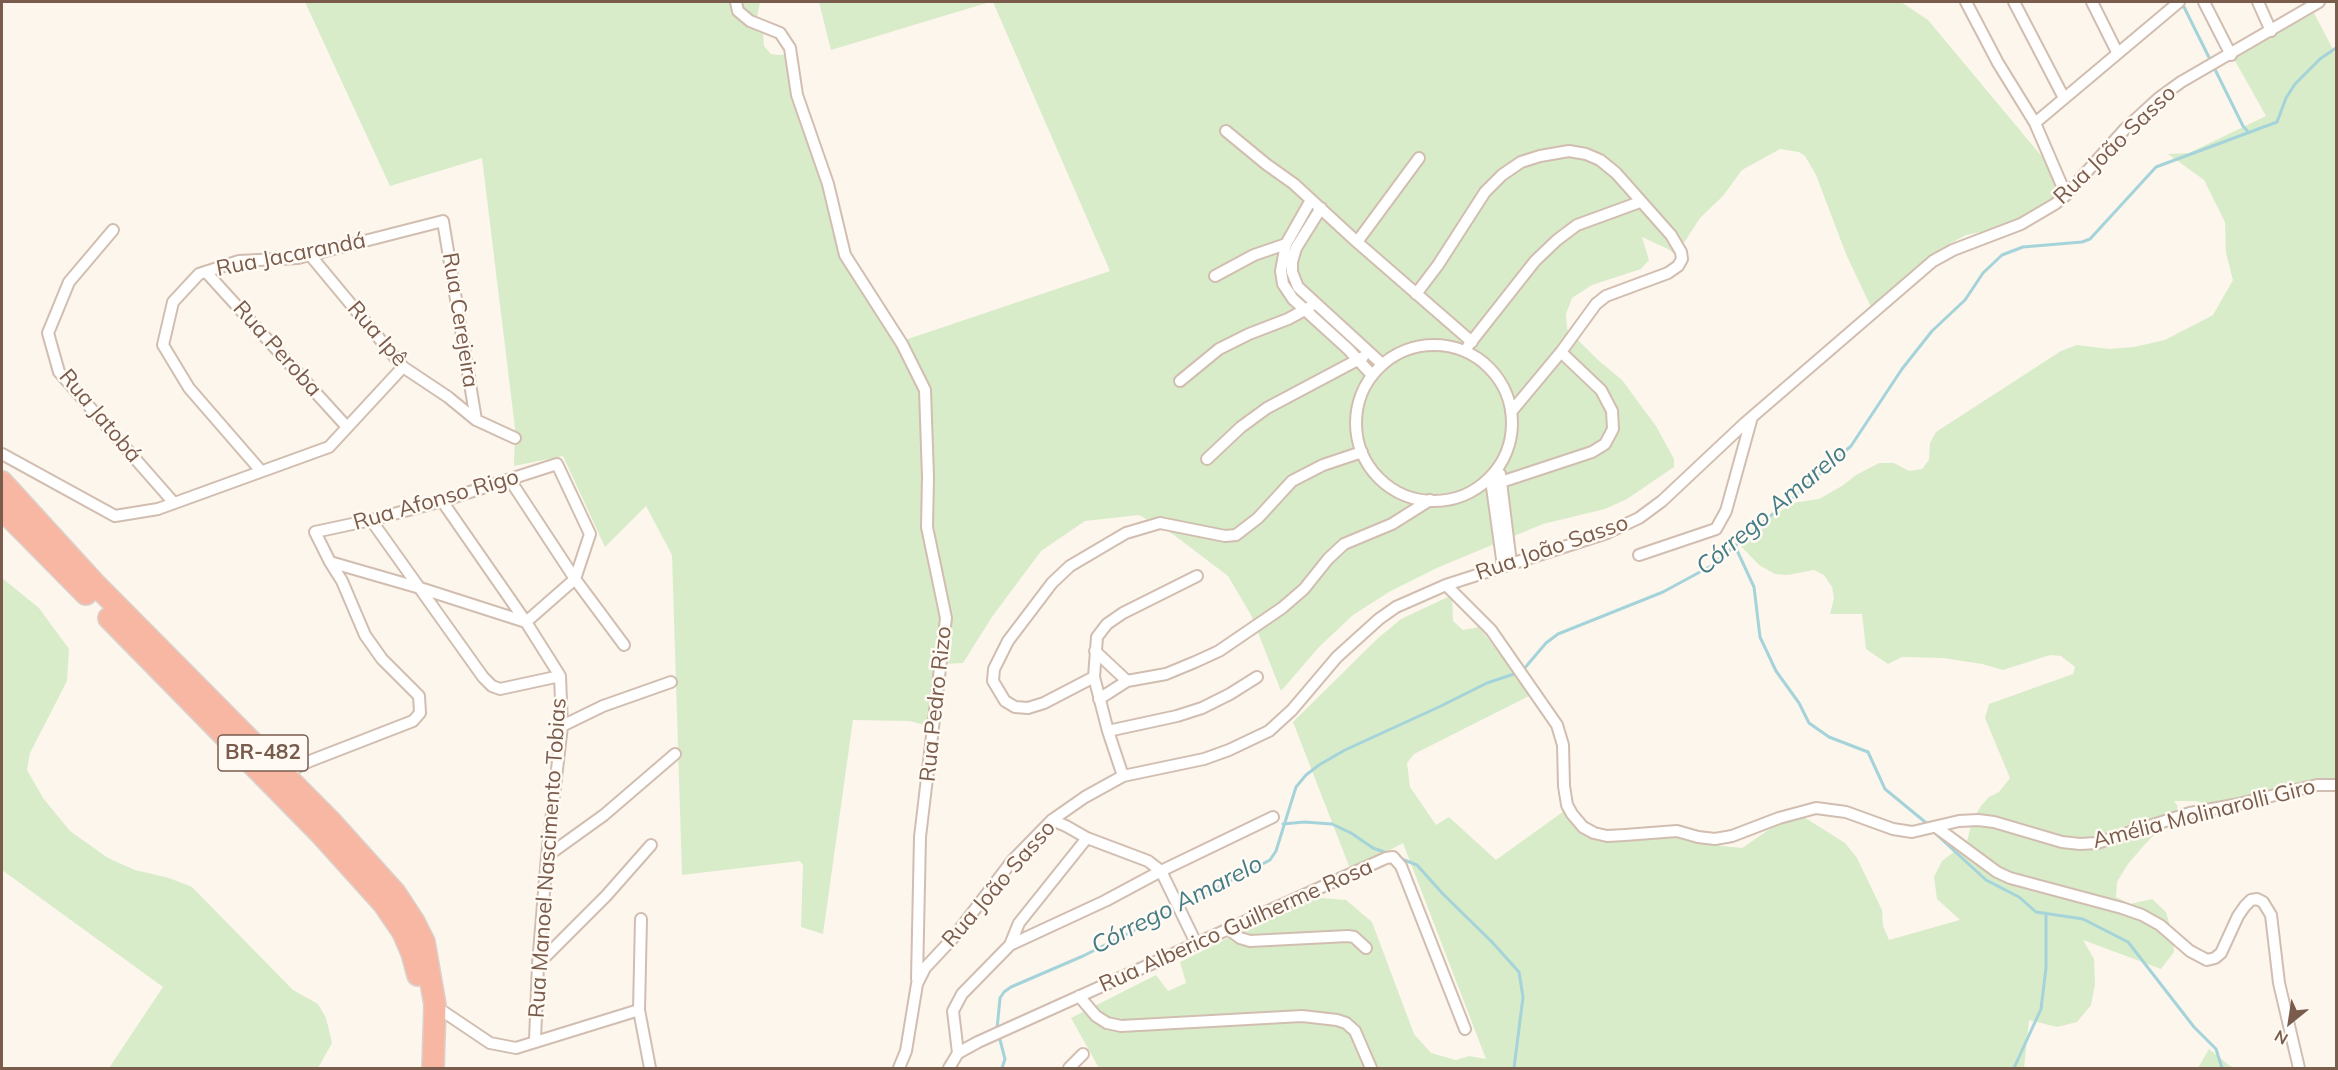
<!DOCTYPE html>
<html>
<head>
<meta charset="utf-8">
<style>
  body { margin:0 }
  #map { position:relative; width:2338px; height:1070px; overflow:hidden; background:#fdf6ec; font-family:Mulish,sans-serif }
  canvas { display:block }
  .frame { position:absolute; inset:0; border:3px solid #7a5c4d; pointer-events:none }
  .north { position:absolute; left:2260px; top:992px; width:60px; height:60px; -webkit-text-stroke:4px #fffaf3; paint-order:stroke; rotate:210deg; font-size:16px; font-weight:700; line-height:24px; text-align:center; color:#7a5c4d }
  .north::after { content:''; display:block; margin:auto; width:21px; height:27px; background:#7a5c4d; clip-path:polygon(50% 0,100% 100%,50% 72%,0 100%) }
</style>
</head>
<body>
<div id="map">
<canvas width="2338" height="1070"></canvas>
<div class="frame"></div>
<div class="north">N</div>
</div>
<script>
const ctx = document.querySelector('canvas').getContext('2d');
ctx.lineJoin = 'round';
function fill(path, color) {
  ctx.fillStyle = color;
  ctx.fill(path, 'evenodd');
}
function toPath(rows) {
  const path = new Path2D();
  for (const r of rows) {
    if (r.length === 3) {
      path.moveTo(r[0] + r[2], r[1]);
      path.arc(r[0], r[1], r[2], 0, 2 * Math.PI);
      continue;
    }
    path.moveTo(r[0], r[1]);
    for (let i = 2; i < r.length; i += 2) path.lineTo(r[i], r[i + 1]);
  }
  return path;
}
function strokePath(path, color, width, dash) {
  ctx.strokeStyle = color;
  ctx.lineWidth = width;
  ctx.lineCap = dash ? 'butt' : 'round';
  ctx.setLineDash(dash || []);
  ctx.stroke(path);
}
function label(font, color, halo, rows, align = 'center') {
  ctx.font = font + ' Mulish,sans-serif';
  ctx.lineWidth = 5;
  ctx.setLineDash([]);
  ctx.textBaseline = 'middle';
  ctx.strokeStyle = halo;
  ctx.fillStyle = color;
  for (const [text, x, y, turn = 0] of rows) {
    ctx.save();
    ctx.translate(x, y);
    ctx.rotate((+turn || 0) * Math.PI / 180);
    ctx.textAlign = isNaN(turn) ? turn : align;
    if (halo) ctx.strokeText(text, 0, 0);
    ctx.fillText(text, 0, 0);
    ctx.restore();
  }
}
fill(toPath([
  [305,2,760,2,757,17,763,31,764,46,771,54,779,55,791,54,835,220,896,343,1110,271,993,2,1901,2,1928,20,2054,171,2060,190,2050,202,2001,228,1966,235,1951,243,1910,273,1871,307,1846,254,1816,175,1805,156,1799,152,1780,149,1742,170,1723,196,1700,218,1676,255,1668,249,1642,237,1649,260,1641,269,1592,285,1572,298,1566,314,1567,329,1598,360,1622,380,1656,426,1674,459,1674,467,1627,499,1605,509,1543,524,1439,567,1389,592,1353,615,1319,647,1281,691,1251,615,1228,576,1174,535,1139,515,1085,521,1041,551,992,617,963,663,943,664,931,727,910,721,853,720,823,934,801,927,803,865,800,861,682,875,672,555,646,506,605,547,563,456,514,466,515,428,482,158,390,186],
  [819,2,990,2,831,50],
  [2314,13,2336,55,2336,786,2323,783,2285,786,2261,794,2210,805,2195,801,2174,801,2178,807,2166,824,2146,843,2128,864,2117,882,2116,897,2130,904,2152,899,2166,912,2173,936,2174,952,2161,969,2083,940,2094,959,2095,984,2091,1005,2077,1022,2057,1027,2029,1020,2024,1068,1099,1068,1071,1018,1156,975,1168,991,1186,983,1180,962,1310,897,1346,900,1372,922,1414,1034,1431,1053,1456,1060,1469,1056,1486,1059,1403,843,1351,871,1293,722,1377,639,1401,619,1452,595,1453,621,1463,630,1479,627,1531,695,1414,754,1407,763,1410,787,1436,825,1449,817,1496,860,1564,811,1583,831,1666,835,1703,844,1742,848,1793,813,1807,819,1845,843,1857,858,1882,910,1883,926,1889,940,1960,920,1937,899,1934,877,1942,861,1955,851,1965,850,1972,821,1981,806,1989,797,1999,792,2010,778,1985,718,1989,704,2073,674,2075,667,2061,656,2050,655,2003,670,1982,664,1943,658,1902,657,1888,664,1866,649,1862,614,1830,614,1834,598,1832,587,1824,575,1814,570,1787,575,1775,574,1759,565,1737,542,1792,503,1819,499,1842,486,1856,475,1879,463,1894,463,1909,471,1922,469,1929,460,1930,443,1936,432,2061,351,2077,345,2109,349,2134,347,2165,340,2213,315,2233,280,2226,253,2225,222,2204,180,2168,154,2189,153,2266,116,2234,59],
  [2,578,39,608,69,649,67,681,30,753,27,770,43,798,70,831,108,858,135,870,169,878,192,887,293,990,318,1004,326,1018,332,1043,318,1068,109,1068,163,987,2,870],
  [2209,1049,2230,1066,2236,1068,2198,1068]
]), '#d8ecc9');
strokePath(toPath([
  [2184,7,2243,126,2249,133],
  [1735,546,1754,587,1760,637,1776,671,1799,703,1809,723,1829,737,1868,752,1885,789,1930,826],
  [1523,670,1546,643,1558,634,1663,592,1711,566,1792,498,1851,446,1902,369,1932,331,1965,300,1983,273,2002,255,2023,247,2082,242,2090,239,2156,167,2277,122,2286,98,2295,84,2320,59,2336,48],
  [1283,824,1304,822,1332,824,1351,833,1373,848,1387,853],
  [1937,835,1986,880,2019,897,2036,912,2083,919,2128,942,2194,1027,2216,1049,2222,1068],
  [1399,858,1417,865,1443,894,1492,942,1519,972,1523,997,1514,1068],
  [1183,906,1270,860,1276,851,1296,787,1306,775,1319,765,1345,750,1441,706,1487,683,1517,673],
  [997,1029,1000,998,1004,992,1011,987,1083,956,1177,909],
  [999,1036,1005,1059,1002,1068],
  [2014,1068,2041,1009,2046,968,2046,913]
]), '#a5d3da', 3);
const street = toPath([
  [736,2,738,11,750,21,780,33,790,48,797,95,828,184,845,255,902,344,925,390,928,477,927,527,946,618,920,837,917,979],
  [1966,2,1998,63,2035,123,2066,195],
  [2014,2,2064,98],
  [2092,2,2117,52],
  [2204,2,2231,55],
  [2258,2,2271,31],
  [2035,123,2179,2],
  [1226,131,1266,164,1294,184,1357,242,1472,342],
  [1311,200,1286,244,1281,271,1283,284,1293,299,1348,349,1372,375],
  [1321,208,1296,248,1292,262,1292,272,1298,287,1382,364],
  [113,230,69,282,48,333,59,372,174,503],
  [1357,242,1419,158],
  [310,255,403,367,448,397,476,420,515,438],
  [206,272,347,427],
  [1215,276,1254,255,1286,244],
  [1416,294,1438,265,1485,192,1502,175,1521,162,1540,156,1569,151,1586,154,1600,160,1616,173,1671,235,1681,252,1682,259,1678,266,1668,273,1606,296,1596,304,1561,352,1511,412],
  [1434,423,78],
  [1468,346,1535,261,1557,240,1577,225,1640,202],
  [1180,381,1219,349,1249,334,1288,319,1310,307],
  [2,454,115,516,158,509,329,447,403,367],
  [1207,459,1241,427,1267,408,1363,357],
  [261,471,189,388,163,345,173,302,199,274,239,261,298,258,443,221,476,420],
  [1500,474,1511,563],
  [510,480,575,579,624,645],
  [1491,480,1503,566],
  [1492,485,1592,452,1605,444,1613,429,1612,411,1601,390,1561,352],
  [442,501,526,622,560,676,562,726,547,856,538,964,535,1040],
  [371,520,483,677,492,686,500,689,560,676],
  [1639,555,1716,529,1726,511,1752,417],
  [1446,585,1491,630,1557,725,1563,745,1564,786,1567,805,1572,814,1583,827,1594,833,1607,836,1625,835,1677,831,1698,837,1715,839,1732,836,1779,818,1816,808,1846,812,1893,829,1912,832,1959,821,1978,820,1994,822,2062,842,2080,844,2097,843,2190,813,2234,805,2317,785,2336,785],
  [1095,651,1127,681,1166,674,1195,662,1219,651,1282,608,1304,589,1328,559,1344,544,1392,524,1430,500],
  [1094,677,1044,703,1028,708,1015,707,1005,701,993,681,994,669,1008,641,1052,583,1070,566,1126,533,1160,523,1225,536,1236,535,1258,518,1292,481,1323,465,1362,452],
  [1099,699,1127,681],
  [562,726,603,706,671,682],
  [1108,731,1177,716,1202,708,1230,694,1257,677],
  [283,774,310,761,413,721,420,713,419,696,382,659,365,635,342,581,330,562,315,532,371,520,442,501,557,464,590,534,575,579,526,622,420,588,330,562],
  [1123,776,1108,731,1094,677,1097,637,1107,624,1123,613,1197,576],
  [1052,820,1066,826,1087,838,1148,861,1161,871,1196,943],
  [1936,827,1997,872,2010,878,2122,908,2142,915,2160,925,2190,951,2207,960,2215,958,2221,953,2238,916,2245,906,2251,900,2257,899,2263,902,2271,915,2279,983,2299,1068],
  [547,856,604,815,675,754],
  [641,919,639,1010,650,1068],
  [1228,929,1240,938,1250,941,1348,936,1354,937,1366,948],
  [1010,945,1105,901,1161,871,1273,817],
  [538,964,606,896,651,845],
  [1079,996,1096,1016,1107,1023,1121,1026,1302,1016,1337,1020,1346,1023,1355,1031,1371,1068],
  [435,1006,490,1043,516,1048,639,1010],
  [958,1053,953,1011,962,994,1010,945,1019,923,1087,838],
  [899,1068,906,1051,917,984,925,968,953,938,1012,861,1052,820,1085,797,1123,776,1204,759,1229,750,1269,731,1292,710,1337,657,1379,619,1396,607,1446,585,1607,533,1639,518,1662,501,1745,423,1933,261,1953,250,2021,224,2055,204,2066,195,2124,130,2159,98,2181,82,2319,2],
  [949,1068,958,1053,978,1042,1386,858,1393,857,1401,866,1465,1029],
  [1069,1068,1083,1054]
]);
const highway = toPath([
  [2,482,96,585,332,823,395,893,414,922,424,942,435,1005,433,1068],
  [2,509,86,594],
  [109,618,320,833,384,904,403,932,412,953,418,975]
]);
strokePath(street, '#d1beb0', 14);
strokePath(highway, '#dad1cd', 24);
strokePath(street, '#fff', 10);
strokePath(highway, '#f7b7a3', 21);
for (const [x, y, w] of [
  [263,753,90]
]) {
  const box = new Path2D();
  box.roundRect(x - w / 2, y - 18, w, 36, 4.5);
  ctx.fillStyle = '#fffaf3';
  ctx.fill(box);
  strokePath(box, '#7a5c4d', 1.5);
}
label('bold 21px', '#7a5c4d', null, [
  ["BR-482",263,753]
]);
label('22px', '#7a5c4d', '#fffaf3', [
  ["Rua João Sasso",2115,145,-44],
  ["Rua Jacarandá",291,255,-11],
  ["Rua Cerejeira",460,320,81],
  ["Rua Ipê",377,334,49],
  ["Rua Peroba",277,349,48],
  ["Rua Jatobá",100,416,50],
  ["Rua Afonso Rigo",436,500,-16],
  ["Rua João Sasso",1552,548,-19],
  ["Rua Pedro Rizo",936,704,-84],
  ["Amélia Molinarolli Giro",2204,814,-14],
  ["Rua Manoel Nascimento Tobias",548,858,-86],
  ["Rua João Sasso",999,884,-49],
  ["Rua Alberico Guilherme Rosa",1236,926,-24]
]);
label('italic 24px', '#437c86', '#fffaf3', [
  ["Córrego Amarelo",1772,510,-40],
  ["Córrego Amarelo",1177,905,-27]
]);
</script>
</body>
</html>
